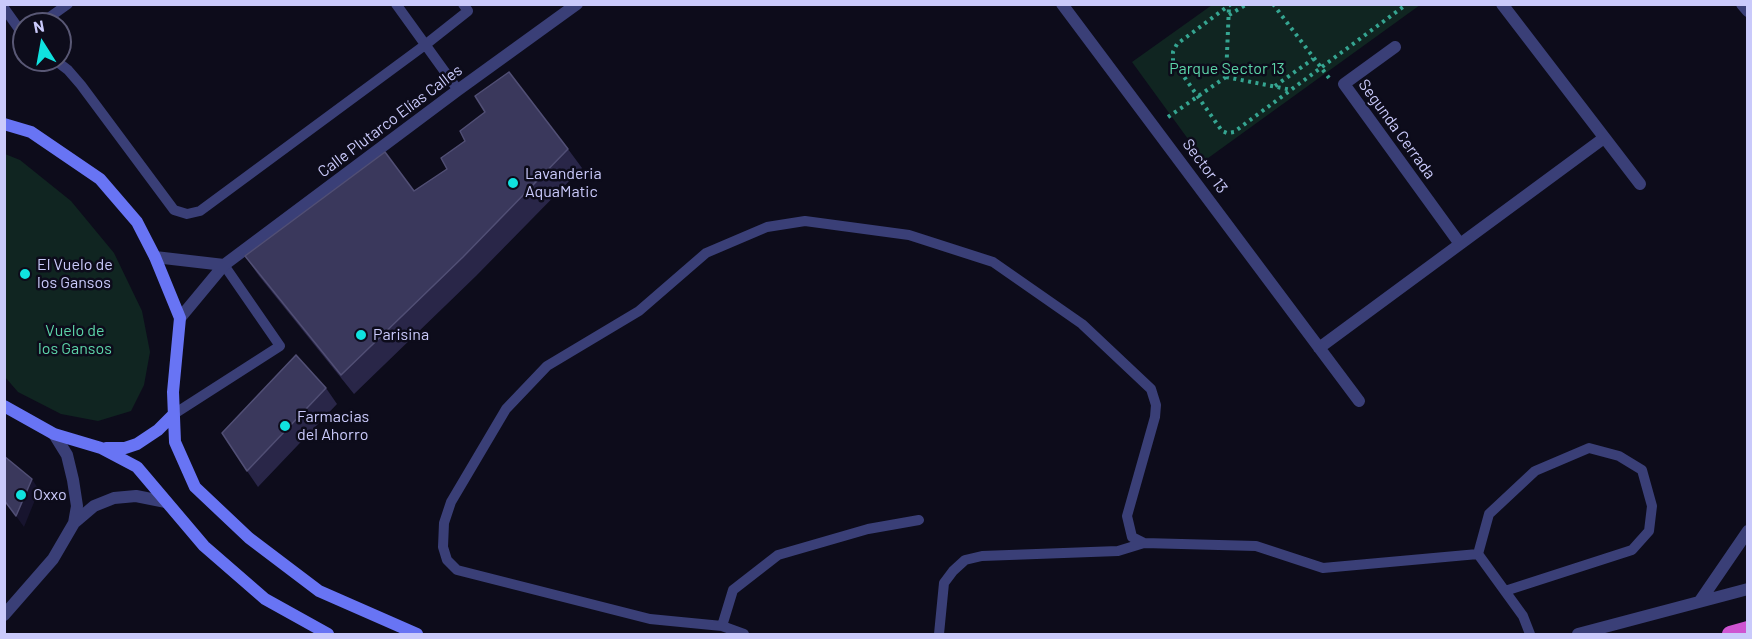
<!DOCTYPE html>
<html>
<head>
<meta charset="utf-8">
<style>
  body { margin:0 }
  #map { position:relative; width:1752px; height:639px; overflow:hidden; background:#0d0c1b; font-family:Barlow,sans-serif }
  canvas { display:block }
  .frame { position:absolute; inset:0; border:6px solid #cacafb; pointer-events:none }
  .north { position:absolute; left:12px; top:12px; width:60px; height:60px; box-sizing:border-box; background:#0d0c1b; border:2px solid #595875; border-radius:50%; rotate:349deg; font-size:16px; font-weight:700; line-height:24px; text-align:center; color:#cacafb }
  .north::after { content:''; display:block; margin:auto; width:21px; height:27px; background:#10e2df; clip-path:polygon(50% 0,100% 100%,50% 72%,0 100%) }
</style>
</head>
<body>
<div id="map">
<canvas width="1752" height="639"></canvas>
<div class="frame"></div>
<div class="north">N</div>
</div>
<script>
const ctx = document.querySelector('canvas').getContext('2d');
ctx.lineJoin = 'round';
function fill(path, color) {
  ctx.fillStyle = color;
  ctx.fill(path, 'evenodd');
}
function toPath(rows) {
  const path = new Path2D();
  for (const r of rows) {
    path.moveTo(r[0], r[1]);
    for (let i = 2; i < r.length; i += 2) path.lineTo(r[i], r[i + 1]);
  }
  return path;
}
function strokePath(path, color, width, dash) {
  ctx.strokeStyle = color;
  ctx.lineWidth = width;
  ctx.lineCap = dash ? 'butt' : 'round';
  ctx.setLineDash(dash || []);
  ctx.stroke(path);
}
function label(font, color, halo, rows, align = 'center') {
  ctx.font = font + ' Barlow,sans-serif';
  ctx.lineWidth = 5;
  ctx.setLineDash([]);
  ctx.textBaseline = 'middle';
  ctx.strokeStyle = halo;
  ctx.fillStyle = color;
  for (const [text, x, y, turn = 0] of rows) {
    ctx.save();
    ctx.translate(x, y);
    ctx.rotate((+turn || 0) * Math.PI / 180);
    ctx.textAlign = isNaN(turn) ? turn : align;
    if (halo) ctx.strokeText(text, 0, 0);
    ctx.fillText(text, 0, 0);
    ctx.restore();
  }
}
fill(toPath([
  [1212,5,1212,4,1420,5,1204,161,1132,62],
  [5,154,20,160,71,201,114,253,142,311,150,352,144,385,131,411,98,421,61,414,18,392,5,377]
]), '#102521');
strokePath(toPath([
  [1231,4,1177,44,1173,52,1173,61,1222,131,1227,133,1234,132,1407,4],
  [1273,4,1329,78],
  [1229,15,1247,4],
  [1226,77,1292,90],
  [1275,86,1313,59],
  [1168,117,1226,77,1229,6]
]), '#35a591', 4, [3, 4.5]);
strokePath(toPath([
  [396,4,458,90],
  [4,8,24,36],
  [40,24,68,4],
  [55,60,68,70,81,85,174,210,187,214,200,211,425,45,468,11,463,4],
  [174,414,280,346,224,265],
  [1478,554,1489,514,1535,471,1589,448,1619,456,1642,470,1652,506,1649,531,1632,550,1505,591],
  [722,626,733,590,778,555,868,529,919,520],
  [744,634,722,626,650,619,457,570,447,560,443,547,444,523,451,502,506,409,547,366,639,311,706,253,767,227,805,221,909,235,993,262,1082,324,1151,389,1156,405,1155,417,1127,516,1132,537,1144,543],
  [939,634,944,583,953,571,965,560,982,556,1118,551,1144,543,1256,546,1323,568,1478,554,1523,616,1530,634]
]), '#3a3f77', 10);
strokePath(toPath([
  [1062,4,1359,401],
  [1502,4,1640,184],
  [1742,4,1748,11],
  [1395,47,1344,84,1460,244],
  [155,257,224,265],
  [180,318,224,265,458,90,577,4],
  [1319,348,1604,138],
  [54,434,67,455,73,480,77,506,74,523],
  [4,615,53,559,74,523,94,506,114,498,136,496,166,502]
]), '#3a3f77', 12);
strokePath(toPath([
  [1700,601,1748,531],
  [1578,634,1748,589]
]), '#3a3f77', 12);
strokePath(toPath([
  [4,124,31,132,100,179,137,222,155,257,180,318,173,392,175,442,195,487,249,538,319,591,417,634],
  [4,406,54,434,101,448,137,467,204,546,265,599,328,634],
  [106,448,125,448,137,444,158,430,174,414]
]), '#6874f4', 12);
strokePath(toPath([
  [1730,634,1748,629]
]), '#ce54d1', 16);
fill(toPath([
  [465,141,568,149,582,168,476,276,354,394,259,276,245,256,414,191,447,169],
  [326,388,337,404,258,487,247,471]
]), '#292648');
fill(toPath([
  [32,479,39,490,24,527,16,516]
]), '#17142e');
const building = toPath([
  [509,72,568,149,463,257,341,375,245,256,385,152,414,191,447,169,441,158,465,141,460,131,485,112,475,96,509,72],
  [296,355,326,388,247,471,222,433,296,355],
  [4,456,32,479,16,516,4,500,4,456]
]);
fill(building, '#3a385c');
strokePath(building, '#514f75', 1.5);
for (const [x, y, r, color] of [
  [513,183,6,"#10e2df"],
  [25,274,6,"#10e2df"],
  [361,335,6,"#10e2df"],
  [285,426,6,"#10e2df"],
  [21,495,6,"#10e2df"]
]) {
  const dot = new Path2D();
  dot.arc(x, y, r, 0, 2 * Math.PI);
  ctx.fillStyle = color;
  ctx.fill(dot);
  strokePath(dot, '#0d0c1b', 2);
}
label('16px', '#5dd5a9', '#0d0c1b', [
  ["Parque Sector 13",1227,69],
  ["Vuelo de",75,331],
  ["los Gansos",75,349]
]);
label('16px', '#cacafb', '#0d0c1b', [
  ["Calle Plutarco Elías Calles",390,121,-37],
  ["Segunda Cerrada",1397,129,54],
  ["Sector 13",1205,166,53]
]);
label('16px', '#cacafb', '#0d0c1b', [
  ["Lavanderia",525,174],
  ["AquaMatic",525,192],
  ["El Vuelo de",37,265],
  ["los Gansos",37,283],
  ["Parisina",373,335],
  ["Farmacias",297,417],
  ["del Ahorro",297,435],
  ["Oxxo",33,495]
], 'left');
</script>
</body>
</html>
